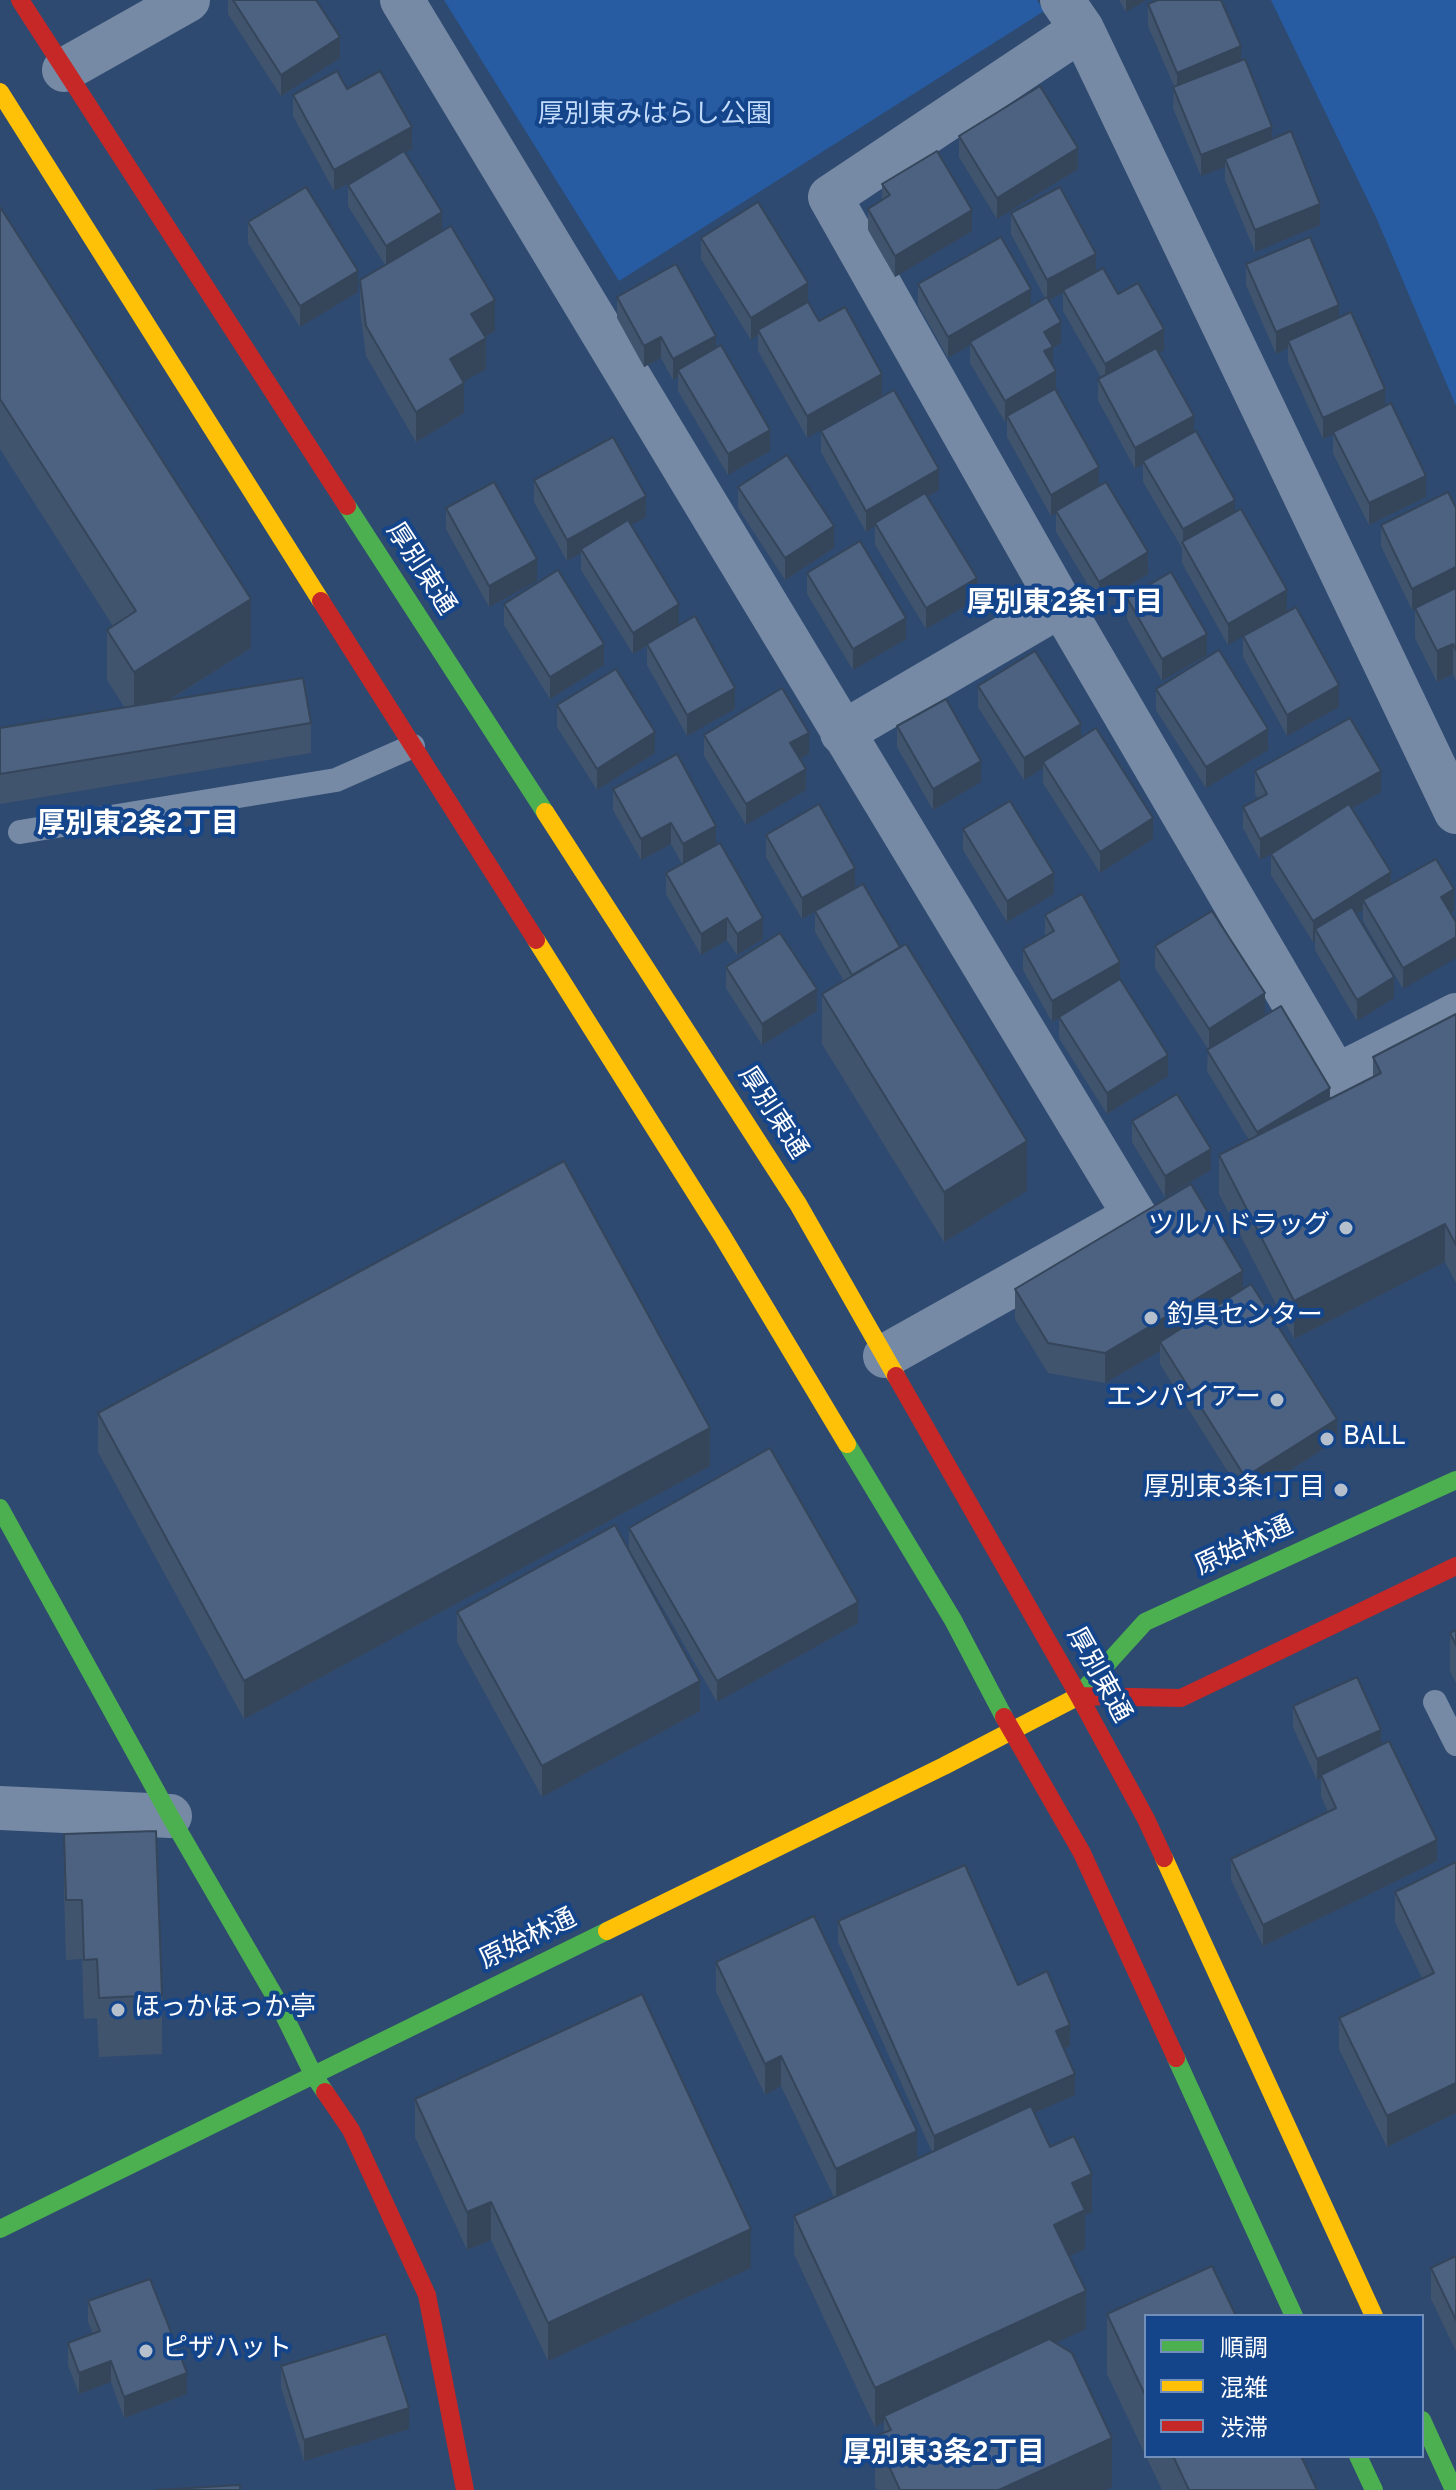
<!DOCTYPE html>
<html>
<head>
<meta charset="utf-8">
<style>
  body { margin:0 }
  #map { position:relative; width:1456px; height:2490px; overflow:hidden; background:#2f4a70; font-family:Overpass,"Noto Sans JP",sans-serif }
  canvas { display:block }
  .legend { position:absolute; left:1144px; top:2314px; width:280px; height:144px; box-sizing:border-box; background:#14458b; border:2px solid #728fb9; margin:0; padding:10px 14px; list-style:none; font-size:24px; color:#fff }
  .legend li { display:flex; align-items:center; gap:16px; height:40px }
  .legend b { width:40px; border:2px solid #728fb9 }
</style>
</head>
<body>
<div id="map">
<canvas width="1456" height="2490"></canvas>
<ul class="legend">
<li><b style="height:10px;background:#4caf50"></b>順調</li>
<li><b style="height:10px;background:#ffc107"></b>混雑</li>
<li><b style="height:10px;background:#c62828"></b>渋滞</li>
</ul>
</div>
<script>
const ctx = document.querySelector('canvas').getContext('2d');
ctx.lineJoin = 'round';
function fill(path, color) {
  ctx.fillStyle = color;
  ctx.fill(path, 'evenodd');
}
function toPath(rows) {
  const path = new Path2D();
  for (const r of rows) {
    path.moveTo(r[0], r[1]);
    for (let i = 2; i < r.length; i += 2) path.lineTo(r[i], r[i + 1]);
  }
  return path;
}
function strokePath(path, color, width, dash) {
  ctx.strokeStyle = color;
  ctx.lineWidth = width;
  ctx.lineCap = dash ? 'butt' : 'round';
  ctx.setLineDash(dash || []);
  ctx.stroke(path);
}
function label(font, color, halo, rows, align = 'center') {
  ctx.font = font + ' Overpass,"Noto Sans JP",sans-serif';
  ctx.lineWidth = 8;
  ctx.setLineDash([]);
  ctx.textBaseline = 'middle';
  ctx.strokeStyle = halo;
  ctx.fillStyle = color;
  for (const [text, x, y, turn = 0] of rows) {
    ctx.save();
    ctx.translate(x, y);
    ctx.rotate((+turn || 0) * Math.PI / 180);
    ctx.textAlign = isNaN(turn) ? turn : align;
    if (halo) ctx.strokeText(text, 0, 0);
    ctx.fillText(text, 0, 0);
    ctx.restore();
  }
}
fill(toPath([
  [444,0,1037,0,1044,11,619,281],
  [1271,0,1456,0,1456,406,1376,217]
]), '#275ca2');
strokePath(toPath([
  [20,832,336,780,413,746],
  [1435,1702,1456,1744]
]), '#768aa5', 24);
strokePath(toPath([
  [402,0,1135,1216,885,1356],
  [1062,0,1082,29,1456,812],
  [1082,29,830,197,1061,605,1336,1076,1456,1015],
  [64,70,188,0],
  [842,733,1061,605],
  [0,1808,170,1816]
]), '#768aa5', 44);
strokePath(toPath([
  [347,506,545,812],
  [847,1444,953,1620,1004,1717],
  [0,1508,170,1816,274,1995,314,2076,325,2092],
  [1077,1697,1145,1622,1456,1480],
  [1176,2058,1294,2316],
  [0,2229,607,1931],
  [1422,2420,1454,2490],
  [1358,2456,1374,2490]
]), '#4caf50', 18);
strokePath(toPath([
  [0,92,321,601],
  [545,812,798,1204,896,1376],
  [536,940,723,1237,847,1444],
  [1164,1858,1374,2316],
  [607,1931,944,1766,1077,1697]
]), '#ffc107', 18);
strokePath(toPath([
  [20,0,347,506],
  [321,601,536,940],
  [896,1376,1079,1696,1146,1819,1164,1858],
  [1079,1696,1181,1698,1456,1566],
  [1004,1717,1082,1853,1176,2058],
  [325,2092,351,2130,427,2295,465,2490]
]), '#c62828', 18);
fill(toPath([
  [228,0,316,0,340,58,281,96,228,14],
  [1119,0,1146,0,1126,12],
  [1148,4,1241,60,1272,139,1320,225,1255,252,1225,180,1225,167,1201,176,1173,108,1174,86,1148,26],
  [293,95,412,149,405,152,442,232,495,331,485,337,486,369,463,381,464,413,416,442,366,356,360,310,360,280,385,265,348,206,348,185,383,164,334,191,293,116],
  [959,136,1078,169,997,219,959,157],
  [882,184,972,231,895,277,868,230,868,209,882,200],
  [0,207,251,648,168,701,311,723,311,753,0,804,0,728,125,708,107,680,107,630,113,626,0,449],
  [1011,213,1096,271,1118,294,1164,350,1159,353,1194,432,1287,611,1339,707,1287,736,1243,657,1243,636,1228,645,1182,563,1182,548,1143,482,1143,464,1135,469,1098,400,1098,379,1101,377,1063,311,1063,293,1049,300,1061,343,1053,348,1053,366,1056,391,1099,486,1148,574,1099,603,1056,532,1056,513,1051,516,1007,437,1007,421,1005,422,970,363,970,345,948,358,918,305,918,284,1031,306,1045,298,1011,234],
  [248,222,358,292,300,327,248,243],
  [701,238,808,302,819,321,882,395,807,438,758,351,758,335,751,340,701,259],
  [1246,264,1339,317,1385,406,1426,497,1369,525,1333,453,1333,434,1323,439,1288,362,1288,348,1276,354,1246,285],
  [617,297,716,348,770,451,728,475,678,391,678,377,673,380,661,358,644,367,617,318],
  [821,431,939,490,927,497,977,599,926,629,875,545,875,526,866,532,821,452],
  [534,480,646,517,631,525,679,625,735,709,687,736,647,665,647,646,633,654,581,570,581,553,567,561,534,502],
  [738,487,834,548,785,580,738,508],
  [446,508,537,581,489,607,446,529],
  [1456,508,1456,681,1453,674,1437,682,1415,638,1415,608,1412,610,1381,546,1381,525],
  [807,573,906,639,853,670,807,594],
  [1127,598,1207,655,1162,681,1127,619],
  [504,604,604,665,550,699,504,625],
  [978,686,1081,738,1153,839,1100,873,1043,783,1043,768,1024,780,978,707],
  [1156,689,1268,750,1206,788,1156,710],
  [557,705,655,753,597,790,557,727],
  [897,726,981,782,933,810,897,747],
  [704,735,809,754,800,759,806,790,746,825,704,756],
  [1255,771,1381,792,1351,809,1391,884,1454,911,1451,913,1403,989,1363,921,1363,910,1357,914,1394,998,1357,1021,1315,950,1315,941,1313,942,1271,875,1271,854,1260,860,1243,828,1243,807,1258,799,1255,793],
  [613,789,716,846,763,939,737,955,727,940,701,955,666,894,666,873,682,864,671,844,641,860,613,810],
  [963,829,1054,894,1007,922,963,850],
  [766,835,855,888,1027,1191,944,1242,822,1044,822,994,844,981,815,932,815,912,802,919,766,857],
  [1045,915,1120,980,1168,1076,1107,1114,1059,1038,1059,1018,1052,1022,1023,970,1023,949,1045,936],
  [1155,946,1265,1014,1246,1027,1330,1099,1373,1077,1373,1057,1456,1014,1456,1283,1445,1262,1294,1339,1219,1194,1219,1155,1249,1140,1207,1071,1208,1049,1155,968],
  [726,967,817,1011,762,1045,726,988],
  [1132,1121,1211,1170,1165,1197,1132,1142],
  [1015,1289,1243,1289,1337,1440,1245,1499,1160,1364,1160,1351,1105,1383,1048,1373,1015,1319],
  [98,1413,710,1466,244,1719,98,1452],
  [629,1528,858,1623,717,1702,629,1549],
  [457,1612,700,1711,542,1797,457,1642],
  [1456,1630,1456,1683,1450,1671,1450,1633],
  [1293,1706,1381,1745,1437,1861,1263,1946,1231,1880,1231,1859,1328,1812,1321,1796,1321,1778,1317,1780,1293,1727],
  [64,1834,162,1995,162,2054,99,2057,97,2018,84,2019,82,1959,66,1960,64,1893],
  [1456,1862,1456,2113,1387,2147,1339,2049,1339,2018,1422,1978,1395,1922,1395,1892],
  [838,1921,1018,1985,1070,2046,1064,2049,1075,2095,1034,2113,1050,2147,1092,2212,1085,2215,1085,2249,1069,2256,1086,2329,1055,2343,1112,2487,1106,2490,877,2490,875,2486,875,2436,884,2432,884,2422,875,2427,794,2254,794,2216,834,2197,781,2086,765,2095,716,1992,716,1962,917,2159,932,2152,838,1942],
  [415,2099,751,2268,548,2361,491,2240,467,2250,415,2137],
  [1456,2256,1456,2351,1431,2299,1431,2268],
  [88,2301,187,2394,124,2418,111,2382,79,2394,68,2365,68,2343,93,2334,88,2322],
  [1107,2314,1146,2316,1146,2456,1301,2456,1317,2490,1162,2490,1107,2374],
  [281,2366,409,2429,304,2461,281,2387]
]), '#41546e');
fill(toPath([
  [1126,0,1146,0,1126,12],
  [340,37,340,58,281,96,281,75],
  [1241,46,1241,67,1177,94,1177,73],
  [412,127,412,149,334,191,334,170],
  [1272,127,1272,148,1225,159,1225,167,1201,176,1201,155],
  [1078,148,1078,169,997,219,997,198],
  [1320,204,1320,225,1255,252,1255,230],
  [972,210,972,231,895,277,895,256],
  [442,212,442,233,386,268,386,246],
  [1096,254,1096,275,1063,290,1063,293,1047,301,1047,280],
  [358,271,358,292,300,327,300,306],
  [808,283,808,304,758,330,758,335,751,340,751,318],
  [1031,289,1031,310,970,342,970,345,948,358,948,337],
  [495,300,495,331,471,345,471,314],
  [1339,305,1339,326,1288,341,1288,348,1276,354,1276,332],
  [1061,322,1061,343,1053,348,1053,368,1044,372,1044,332],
  [1164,329,1164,350,1105,385,1105,364],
  [716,336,716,357,678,370,678,377,673,380,673,359],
  [661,337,661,358,644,367,644,346],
  [486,338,486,369,450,389,450,359],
  [1056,371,1056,393,1007,416,1007,421,1005,422,1005,401],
  [882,374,882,395,807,438,807,416],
  [464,383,464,413,416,442,416,412],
  [1385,389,1385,410,1323,439,1323,418],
  [1194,416,1194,437,1143,461,1143,464,1135,469,1135,448],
  [770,430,770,451,728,475,728,454],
  [1099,467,1099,488,1051,516,1051,495],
  [939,469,939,490,877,526,875,523,875,526,866,532,866,511],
  [1426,476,1426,497,1369,525,1369,503],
  [646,496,646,517,583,552,581,549,581,553,567,561,567,540],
  [1235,500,1235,521,1183,545,1183,529],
  [834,526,834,548,785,580,785,558],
  [1148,552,1148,574,1099,603,1099,582],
  [537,559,537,581,489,607,489,586],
  [1456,567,1456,588,1412,610,1412,589],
  [977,578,977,599,926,629,926,608],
  [1287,590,1287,611,1228,645,1228,624],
  [251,599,251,648,134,722,134,672],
  [679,604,679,626,633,654,633,633],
  [906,618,906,639,853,670,853,649],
  [1207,634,1207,655,1162,681,1162,659],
  [604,644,604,665,550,699,550,677],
  [1453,644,1453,674,1437,682,1437,651],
  [1339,685,1339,707,1287,736,1287,715],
  [735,688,735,709,687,736,687,715],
  [1081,724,1081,745,1043,762,1043,768,1024,780,1024,758],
  [1268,729,1268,750,1206,788,1206,767],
  [655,732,655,753,597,790,597,769],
  [809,733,809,754,790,764,790,743],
  [981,761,981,782,933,810,933,789],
  [806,769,806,790,746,825,746,804],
  [1381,771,1381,792,1260,860,1260,839],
  [1153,818,1153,839,1100,873,1100,852],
  [671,823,671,844,641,860,641,839],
  [716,826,716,847,683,865,683,844],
  [855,868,855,889,802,919,802,898],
  [1391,872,1391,893,1363,900,1363,910,1320,938,1315,929,1315,941,1313,942,1313,921],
  [1054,873,1054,894,1007,922,1007,901],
  [1454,889,1454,911,1441,918,1441,897],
  [727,918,727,940,701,955,701,934],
  [763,918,763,939,737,955,737,934],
  [1456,937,1456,958,1403,989,1403,968],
  [1120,962,1120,983,1052,1022,1052,1001],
  [1394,977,1394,998,1357,1021,1357,1000],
  [817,989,817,1011,762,1045,762,1024],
  [1265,993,1265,1014,1209,1050,1209,1029],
  [1168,1055,1168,1076,1107,1114,1107,1093],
  [1330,1088,1330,1109,1257,1153,1257,1132],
  [1027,1141,1027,1191,944,1242,944,1192],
  [1211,1149,1211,1170,1165,1197,1165,1176],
  [1445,1224,1445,1262,1294,1339,1294,1301],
  [1243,1271,1243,1301,1160,1342,1160,1351,1105,1383,1105,1353],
  [1337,1419,1337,1440,1245,1499,1245,1477],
  [710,1428,710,1466,244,1719,244,1681],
  [858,1602,858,1623,717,1702,717,1681],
  [700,1681,700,1711,542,1797,542,1766],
  [1381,1730,1381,1751,1321,1775,1321,1778,1317,1780,1317,1759],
  [1437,1840,1437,1861,1263,1946,1263,1925],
  [1070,2025,1070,2046,1056,2052,1056,2031],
  [781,2056,781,2086,765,2095,765,2064],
  [1075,2074,1075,2095,934,2157,934,2136],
  [1456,2083,1456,2113,1387,2147,1387,2116],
  [917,2131,917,2161,836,2200,836,2169],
  [1092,2174,1092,2212,1085,2215,1085,2249,1054,2263,1054,2225,1072,2183],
  [491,2202,491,2240,467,2250,467,2212],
  [751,2229,751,2268,548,2361,548,2323],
  [1086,2291,1086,2329,887,2421,884,2416,884,2422,875,2427,875,2388],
  [111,2361,111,2382,79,2394,79,2373],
  [187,2373,187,2394,124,2418,124,2397],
  [409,2408,409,2429,304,2461,304,2440],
  [1112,2438,1112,2487,1106,2490,999,2490]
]), '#35455a');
const building = toPath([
  [233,0,316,0,340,37,281,75,233,0],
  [1158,0,1221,0,1241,46,1177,73,1148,4,1158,0],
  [1245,59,1272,127,1201,155,1173,87,1245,59],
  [337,71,347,89,380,71,412,127,334,170,293,95,337,71],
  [1040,86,1078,148,997,198,959,136,1040,86],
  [1291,131,1320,204,1255,230,1225,159,1291,131],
  [404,151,442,212,386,246,348,185,404,151],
  [937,151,972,210,895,256,868,209,890,195,882,184,937,151],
  [306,187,358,271,300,306,248,222,306,187],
  [1060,187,1096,254,1047,280,1011,213,1060,187],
  [758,202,808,283,751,318,701,238,758,202],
  [0,207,251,599,134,672,107,630,136,611,0,399,0,207],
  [451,226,495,300,471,314,486,338,450,359,464,383,416,412,366,326,360,280,451,226],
  [1001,237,1031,289,948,337,918,284,1001,237],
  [1310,237,1339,305,1276,332,1246,264,1310,237],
  [676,264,716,336,673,359,661,337,644,346,617,297,676,264],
  [1103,268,1118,294,1138,283,1164,329,1105,364,1063,290,1103,268],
  [1047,297,1061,322,1044,332,1053,347,1044,351,1056,371,1005,401,970,342,1047,297],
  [808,302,819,321,845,307,882,374,807,416,758,330,808,302],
  [1351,312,1385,389,1323,418,1288,341,1351,312],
  [721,345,770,430,728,454,678,370,721,345],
  [1156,348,1194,416,1135,448,1098,379,1156,348],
  [1055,389,1099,467,1051,495,1007,416,1055,389],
  [894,390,939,469,866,511,821,431,894,390],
  [1391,403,1426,476,1369,503,1333,432,1391,403],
  [1196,431,1235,500,1183,529,1143,461,1196,431],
  [613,437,646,496,567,540,534,480,613,437],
  [787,455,834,526,785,558,738,487,787,455],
  [494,482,537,559,489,586,446,508,494,482],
  [1106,482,1148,552,1099,582,1056,511,1106,482],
  [1448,492,1456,508,1456,567,1412,589,1381,525,1448,492],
  [925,493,977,578,926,608,875,523,925,493],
  [1241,509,1287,590,1228,624,1182,542,1241,509],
  [628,520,679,604,633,633,581,549,628,520],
  [860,541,906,618,853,649,807,573,860,541],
  [558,570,604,644,550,677,504,604,558,570],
  [1171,572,1207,634,1162,659,1127,598,1171,572],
  [1456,588,1456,650,1453,644,1437,651,1415,608,1456,588],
  [1296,607,1339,685,1287,715,1243,636,1296,607],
  [695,616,735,688,687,715,647,644,695,616],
  [1219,650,1268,729,1206,767,1156,689,1219,650],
  [1035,651,1081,724,1024,758,978,686,1035,651],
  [616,669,655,732,597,769,557,705,616,669],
  [303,678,311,723,0,774,0,728,303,678],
  [782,688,809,733,790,743,806,769,746,804,704,735,782,688],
  [946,699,981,761,933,789,897,726,946,699],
  [1350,718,1381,771,1260,839,1243,807,1267,794,1255,771,1350,718],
  [1096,728,1153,818,1100,852,1043,762,1096,728],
  [677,754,716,826,683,844,671,823,641,839,613,789,677,754],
  [1010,801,1054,873,1007,901,963,829,1010,801],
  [819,804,855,868,802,898,766,835,819,804],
  [1349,804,1391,872,1313,921,1271,854,1349,804],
  [720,843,763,918,737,934,727,918,701,934,666,873,720,843],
  [1436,859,1454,889,1441,897,1456,922,1456,937,1403,968,1363,900,1436,859],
  [863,884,900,947,852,975,815,911,863,884],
  [1082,894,1120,962,1052,1001,1023,949,1054,931,1045,915,1082,894],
  [1352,907,1394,977,1357,1000,1315,929,1352,907],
  [1212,911,1265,993,1209,1029,1155,946,1212,911],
  [780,933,817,989,762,1024,726,967,780,933],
  [906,944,1027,1141,944,1192,822,994,906,944],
  [1120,979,1168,1055,1107,1093,1059,1017,1120,979],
  [1281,1006,1330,1088,1257,1132,1207,1050,1281,1006],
  [1456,1014,1456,1245,1445,1224,1294,1301,1219,1155,1381,1073,1373,1057,1456,1014],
  [1177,1094,1211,1149,1165,1176,1132,1121,1177,1094],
  [564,1161,710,1428,244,1681,98,1413,564,1161],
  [1191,1184,1243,1271,1105,1353,1048,1343,1015,1289,1191,1184],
  [1251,1284,1337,1419,1245,1477,1160,1342,1251,1284],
  [770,1448,858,1602,717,1681,629,1528,770,1448],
  [615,1525,700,1681,542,1766,457,1612,615,1525],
  [1456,1630,1456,1645,1450,1633,1456,1630],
  [1357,1677,1381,1730,1317,1759,1293,1706,1357,1677],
  [1389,1741,1437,1840,1263,1925,1231,1859,1336,1808,1321,1775,1389,1741],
  [156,1831,162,1995,99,1998,97,1959,84,1960,82,1900,66,1900,64,1834,156,1831],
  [1456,1862,1456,2083,1387,2116,1339,2018,1434,1973,1395,1892,1456,1862],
  [965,1865,1018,1985,1047,1971,1070,2025,1056,2031,1075,2074,934,2136,838,1921,965,1865],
  [814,1916,917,2131,836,2169,781,2056,765,2064,716,1962,814,1916],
  [642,1994,751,2229,548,2323,491,2202,467,2212,415,2099,642,1994],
  [1031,2106,1050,2147,1074,2136,1092,2174,1072,2183,1085,2210,1054,2225,1086,2291,875,2388,794,2216,1031,2106],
  [1456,2256,1456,2320,1431,2268,1456,2256],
  [1212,2266,1236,2316,1146,2316,1146,2397,1107,2314,1212,2266],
  [150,2279,187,2373,124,2397,111,2361,79,2373,68,2343,100,2331,88,2301,150,2279],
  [386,2334,409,2408,304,2440,281,2366,386,2334],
  [1049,2339,1072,2353,1112,2438,999,2490,900,2490,875,2436,891,2430,884,2416,1049,2339],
  [1173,2456,1301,2456,1317,2490,1189,2490,1173,2456],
  [240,2485,240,2490,156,2490,240,2485]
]);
fill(building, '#4c6280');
strokePath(building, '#35455a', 2);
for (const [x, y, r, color] of [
  [1346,1228,8,"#b6c0cd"],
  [1151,1318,8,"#b6c0cd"],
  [1277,1400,8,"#b6c0cd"],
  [1327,1439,8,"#b6c0cd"],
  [1341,1490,8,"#b6c0cd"],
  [118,2010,8,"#b6c0cd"],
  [146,2351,8,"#b6c0cd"]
]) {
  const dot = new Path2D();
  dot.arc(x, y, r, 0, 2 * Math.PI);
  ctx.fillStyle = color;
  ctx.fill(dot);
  strokePath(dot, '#14458b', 3);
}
label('26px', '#c3dbfb', '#14458b', [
  ["厚別東みはらし公園",655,117]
]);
label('26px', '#fff', '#14458b', [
  ["厚別東通",419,570,57],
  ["厚別東通",771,1114,57],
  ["原始林通",1245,1548,-25],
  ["厚別東通",1097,1676,61],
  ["原始林通",529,1941,-26]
]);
label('26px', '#fff', '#14458b', [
  ["ツルハドラッグ",1330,1228,"right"],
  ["釣具センター",1167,1318],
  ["エンパイアー",1261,1400,"right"],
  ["BALL",1343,1439],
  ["厚別東3条1丁目",1325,1490,"right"],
  ["ほっかほっか亭",134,2010],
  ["ピザハット",162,2351]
], 'left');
label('bold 28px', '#fff', '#14458b', [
  ["厚別東2条1丁目",1065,605],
  ["厚別東2条2丁目",138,826],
  ["厚別東3条2丁目",944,2455]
]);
</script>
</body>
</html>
